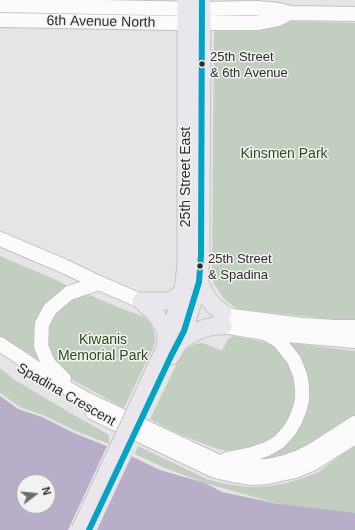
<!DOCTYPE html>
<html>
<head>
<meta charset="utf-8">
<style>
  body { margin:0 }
  #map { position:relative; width:355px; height:530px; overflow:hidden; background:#e4e5e4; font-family:Arial,sans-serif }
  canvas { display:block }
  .north { position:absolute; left:16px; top:474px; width:40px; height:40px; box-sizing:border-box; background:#f1f3f0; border:1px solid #a2a4a2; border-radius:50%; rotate:74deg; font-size:11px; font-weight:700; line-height:16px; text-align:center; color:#2c2d2c }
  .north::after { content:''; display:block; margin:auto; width:14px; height:18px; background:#6c6d6c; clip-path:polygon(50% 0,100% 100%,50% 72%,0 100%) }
</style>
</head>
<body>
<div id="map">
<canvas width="355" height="530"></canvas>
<div class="north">N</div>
</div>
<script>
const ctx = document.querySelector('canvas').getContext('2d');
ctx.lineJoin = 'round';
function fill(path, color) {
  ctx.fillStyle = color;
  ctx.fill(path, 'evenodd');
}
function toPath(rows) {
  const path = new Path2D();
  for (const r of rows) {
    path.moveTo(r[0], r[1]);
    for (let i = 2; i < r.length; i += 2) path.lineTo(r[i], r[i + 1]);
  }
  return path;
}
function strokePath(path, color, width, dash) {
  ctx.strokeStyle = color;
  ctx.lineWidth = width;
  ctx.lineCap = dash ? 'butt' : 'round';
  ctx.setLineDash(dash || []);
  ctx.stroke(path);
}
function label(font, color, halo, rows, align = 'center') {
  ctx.font = font + ' Arial,sans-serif';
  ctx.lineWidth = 3;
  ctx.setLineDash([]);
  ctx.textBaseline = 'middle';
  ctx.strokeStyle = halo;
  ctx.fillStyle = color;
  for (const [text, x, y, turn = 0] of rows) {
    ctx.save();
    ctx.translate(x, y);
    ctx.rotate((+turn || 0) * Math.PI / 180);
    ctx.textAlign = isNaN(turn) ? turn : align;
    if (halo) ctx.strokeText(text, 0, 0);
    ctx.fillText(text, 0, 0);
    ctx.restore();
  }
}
fill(toPath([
  [289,21,355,23,355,319,330,319,237,309,225,300,214,284,212,275,214,32,222,28,279,24],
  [0,256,54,279,70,287,125,310,145,317,151,324,154,332,155,339,153,348,124,408,67,377,3,338,0,336],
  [233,336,270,343,281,352,295,374,298,398,287,426,267,444,238,451,221,450,209,446,175,432,150,419,180,357,186,349,195,344,203,343,222,351,228,339],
  [289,343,355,351,355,416,309,446,271,460,250,460,302,422],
  [0,368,15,380,67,411,109,435,109,444,76,431,43,415,20,407,0,393],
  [138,446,209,480,231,485,252,487,269,486,287,483,303,478,319,472,338,457,355,446,355,518,279,504,205,483,165,468,135,454]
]), '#c2cebf');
fill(toPath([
  [0,396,18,409,42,417,74,433,129,455,160,470,205,483,222,492,279,504,355,513,355,530,0,530],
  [24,482,48,482,48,506,24,506]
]), '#b9aeca');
fill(toPath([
  [108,444,132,455,97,530,68,530]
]), '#e4e5e4');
const minor = toPath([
  [0,5,202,9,257,8,279,10,290,13,355,14],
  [0,20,175,23,257,23,278,19,290,13],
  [0,239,66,267,99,283,141,301],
  [223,313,232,316,302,325,336,327,355,327],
  [223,326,265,333,355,341],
  [0,344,60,384,86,399,202,454,217,461,232,465,268,466,285,462,299,457,313,450,355,423],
  [64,379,48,363,41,346,42,324,50,309,69,293,99,283],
  [92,412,114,423,215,471,233,475,252,478,267,477,295,471,312,464,355,437],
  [227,459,252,454,267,449,279,442,289,431,295,421,299,411,302,400,302,387,300,375,294,360,279,341,265,333]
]);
const major = toPath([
  [199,282,207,297,214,306,223,313],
  [141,301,154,312,160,321,165,330,166,339,165,344],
  [141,301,169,301,175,298,183,291],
  [179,342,188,336,202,329,214,326,223,326],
  [164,350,183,291,186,265,186,0],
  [171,356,179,342,184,331,199,282,201,255,202,0]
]);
strokePath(minor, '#c0c1c0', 16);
strokePath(major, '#c3c3c3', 19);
strokePath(minor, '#fbfbfb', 14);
strokePath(major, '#e9e7ec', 17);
const majorBridge = toPath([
  [80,530,164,350]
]);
strokePath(majorBridge, '#c3c3c3', 19, []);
strokePath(majorBridge, '#e9e7ec', 17);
strokePath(toPath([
  [89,530,171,356,184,331,199,282,201,255,202,0]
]), '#02a3c6', 6);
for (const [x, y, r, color] of [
  [202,64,3.5,"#2c2d2c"],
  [200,266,3.5,"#2c2d2c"]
]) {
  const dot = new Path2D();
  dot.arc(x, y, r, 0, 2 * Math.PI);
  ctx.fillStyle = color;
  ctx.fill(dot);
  strokePath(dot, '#f1f3f0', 1.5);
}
label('13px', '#2c2d2c', '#f1f3f0', [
  ["25th Street",210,57],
  ["& 6th Avenue",210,73],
  ["25th Street",208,259],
  ["& Spadina",208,275]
], 'left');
label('14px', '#2c2d2c', '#f1f3f0', [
  ["6th Avenue North",101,22,1],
  ["25th Street East",186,177,-90],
  ["Spadina Crescent",66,395,30]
]);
label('14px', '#274f1c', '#f1f3f0', [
  ["Kinsmen Park",284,154],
  ["Kiwanis",103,340],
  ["Memorial Park",103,356]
]);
</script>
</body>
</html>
